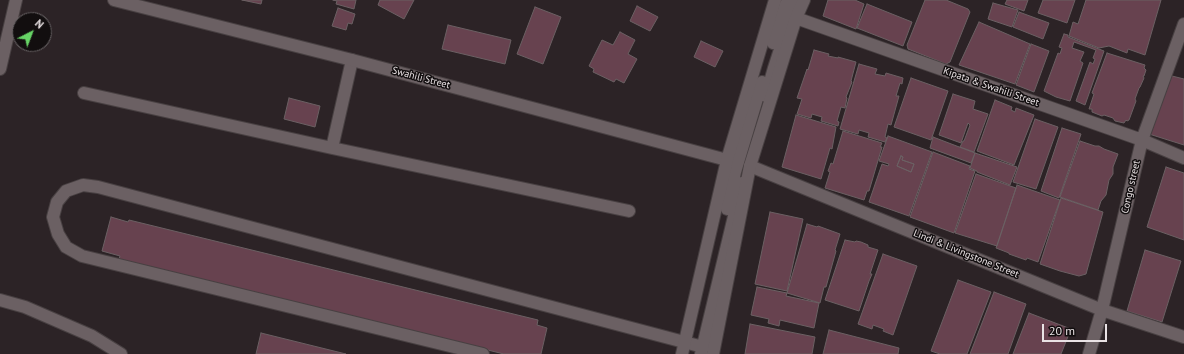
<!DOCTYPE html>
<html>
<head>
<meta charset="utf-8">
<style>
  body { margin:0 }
  #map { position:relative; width:1184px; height:354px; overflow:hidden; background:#2c2326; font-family:"PT Sans",sans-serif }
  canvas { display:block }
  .north { position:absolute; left:12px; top:12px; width:40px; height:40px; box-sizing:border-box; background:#120e0f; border:1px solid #686365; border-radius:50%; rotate:42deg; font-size:11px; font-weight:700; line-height:16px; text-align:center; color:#eae3e5 }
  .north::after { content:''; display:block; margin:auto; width:14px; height:18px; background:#67d466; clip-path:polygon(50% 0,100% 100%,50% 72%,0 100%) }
  .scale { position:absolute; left:1042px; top:324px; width:65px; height:18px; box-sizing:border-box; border:2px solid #eae3e5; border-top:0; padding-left:5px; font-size:12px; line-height:14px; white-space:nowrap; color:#eae3e5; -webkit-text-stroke:3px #120e0f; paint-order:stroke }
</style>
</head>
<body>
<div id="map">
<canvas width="1184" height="354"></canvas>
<div class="north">N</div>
<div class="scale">20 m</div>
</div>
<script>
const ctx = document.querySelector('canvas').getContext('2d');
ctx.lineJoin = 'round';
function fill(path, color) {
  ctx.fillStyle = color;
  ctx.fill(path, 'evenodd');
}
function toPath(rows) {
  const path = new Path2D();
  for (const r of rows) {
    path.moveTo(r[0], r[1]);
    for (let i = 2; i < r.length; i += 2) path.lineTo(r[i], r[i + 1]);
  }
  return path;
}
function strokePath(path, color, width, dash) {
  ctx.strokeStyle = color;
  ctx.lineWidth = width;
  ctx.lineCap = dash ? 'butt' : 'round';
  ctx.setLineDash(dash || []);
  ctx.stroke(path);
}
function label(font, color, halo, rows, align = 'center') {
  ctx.font = font + ' "PT Sans",sans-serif';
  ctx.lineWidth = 3;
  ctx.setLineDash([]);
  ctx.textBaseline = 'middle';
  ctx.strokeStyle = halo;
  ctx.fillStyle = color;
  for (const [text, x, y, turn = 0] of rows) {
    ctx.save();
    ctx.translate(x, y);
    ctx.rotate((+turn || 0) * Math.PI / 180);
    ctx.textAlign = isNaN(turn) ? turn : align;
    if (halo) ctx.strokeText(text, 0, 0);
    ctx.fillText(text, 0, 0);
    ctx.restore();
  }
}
const building = toPath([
  [242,0,262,0,261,4,242,0],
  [333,0,356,0,354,9,336,4,337,1,333,0],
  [380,0,414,0,404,19,378,5,380,0],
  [828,0,855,0,864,4,856,29,823,16,828,0],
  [925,0,946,0,968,9,970,12,950,62,946,64,908,49,907,45,925,0],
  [1007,0,1028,0,1024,11,1005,4,1007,0],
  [1043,0,1075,0,1067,23,1038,13,1043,0],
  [1086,0,1161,0,1145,55,1128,49,1127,53,1109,46,1099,48,1069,36,1073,22,1078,24,1086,0],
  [993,3,1018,10,1012,27,988,19,993,3],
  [867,4,912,22,903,46,857,28,867,4],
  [637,6,658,17,650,31,630,21,637,6],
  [535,7,561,17,543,64,517,54,535,7],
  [338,8,355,14,352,24,348,23,346,30,332,26,338,8],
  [1019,12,1049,23,1043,39,1013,27,1019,12],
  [979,22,1030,44,1015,84,959,65,979,22],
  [448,25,511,40,505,64,442,49,448,25],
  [620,32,635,40,628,54,637,59,624,83,616,79,614,82,593,72,594,69,589,66,602,40,613,45,620,32],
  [1064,34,1068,35,1068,37,1104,51,1085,105,1076,101,1090,62,1093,64,1095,59,1093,58,1096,50,1074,42,1072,48,1084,52,1080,61,1083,63,1070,101,1056,97,1044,91,1058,53,1060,54,1062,48,1059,47,1064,34],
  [701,41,723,51,715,67,694,57,701,41],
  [1031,44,1049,51,1034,92,1016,85,1031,44],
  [814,50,829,54,828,56,838,58,838,57,856,62,851,81,852,82,846,97,847,98,845,108,841,107,837,121,839,122,838,126,821,121,822,117,812,114,811,118,797,114,802,99,797,98,807,69,808,70,814,50],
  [1107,53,1145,65,1144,68,1146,70,1144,76,1143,76,1144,78,1140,87,1139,88,1135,99,1136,101,1129,120,1127,121,1126,120,1124,123,1115,121,1113,118,1104,115,1102,116,1092,112,1092,109,1089,109,1094,94,1092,93,1107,53],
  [859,64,877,69,875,74,885,76,886,73,903,78,902,84,900,83,896,96,899,96,891,125,888,124,885,137,887,138,885,142,868,137,869,133,859,130,858,134,840,129,859,64],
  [1168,75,1184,79,1184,145,1149,134,1168,75],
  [911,78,948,91,931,140,894,127,911,78],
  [953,94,975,101,973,109,988,114,974,152,960,147,963,141,964,141,970,125,968,123,961,143,939,135,953,94],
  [289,98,320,106,315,127,284,119,289,98],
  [995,100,1012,107,1011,110,1015,112,1016,108,1034,115,1014,165,977,151,995,100],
  [796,115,836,127,832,149,830,148,821,179,782,167,796,115],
  [1035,119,1058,127,1036,189,1013,182,1035,119],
  [1062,128,1081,134,1059,198,1041,191,1062,128],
  [843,131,882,143,880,147,882,147,869,191,867,191,864,200,825,188,830,172,828,171,831,163,833,164,843,131],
  [888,136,932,152,909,216,869,202,882,164,888,166,889,164,879,161,888,136],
  [901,156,903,157,902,160,914,164,911,172,897,166,901,156],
  [933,137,975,153,971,163,930,148,933,137],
  [1080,141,1095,146,1099,146,1104,149,1118,154,1113,167,1113,174,1109,180,1106,195,1101,201,1098,210,1060,197,1080,141],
  [933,152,970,166,969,169,975,171,954,233,910,217,933,152],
  [975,153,1017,167,1010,185,977,172,977,171,970,168,975,153],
  [901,156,903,157,902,160,914,164,911,172,897,166,901,156],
  [1166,167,1184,173,1184,240,1147,227,1166,167],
  [976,174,1016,188,997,246,955,233,976,174],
  [1017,185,1060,200,1038,262,1027,258,1026,260,1009,254,1009,253,996,248,1017,185],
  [1061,198,1103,212,1086,274,1079,276,1060,271,1040,264,1061,198],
  [770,212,803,219,787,291,755,284,770,212],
  [111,217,128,222,129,220,538,320,537,325,547,328,541,354,504,354,119,259,120,256,102,251,111,217],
  [807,224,817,227,818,226,840,234,835,250,836,251,826,287,824,287,820,303,787,293,807,224],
  [845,240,855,242,856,241,861,242,868,245,868,247,878,250,870,274,872,274,869,281,859,311,825,300,845,240],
  [1145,250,1181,261,1162,322,1127,311,1145,250],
  [883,254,917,266,893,335,883,331,884,329,873,325,872,329,858,324,883,254],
  [958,280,991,292,967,354,940,354,931,351,958,280],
  [757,287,787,293,786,296,819,303,814,328,780,320,779,326,768,323,769,319,751,315,757,287],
  [994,292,1026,304,1008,354,970,354,994,292],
  [1029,313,1071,329,1061,354,1013,354,1029,313],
  [750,324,815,337,812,354,745,354,750,324],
  [829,330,899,348,898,354,823,354,829,330],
  [261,333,346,354,256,354,261,333]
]);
fill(building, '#67424f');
strokePath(building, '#6b6063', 1);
const lane = toPath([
  [773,43,786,4],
  [352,60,332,148,629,211],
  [0,69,16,0],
  [84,93,332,148],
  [766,96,774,68,796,0],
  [727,209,735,172,762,82],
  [0,300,25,307,92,336,121,354],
  [483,354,82,256,66,247,58,234,53,217,57,202,66,191,83,185,98,187,703,347],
  [701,354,742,183]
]);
const street = toPath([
  [114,0,352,60,727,160],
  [796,18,1142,140,1184,158],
  [750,166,1102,310,1184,337],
  [1089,354,1102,310,1142,140,1184,24]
]);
const secondary = toPath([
  [682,354,727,160,775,0],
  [713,354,750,166,796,18,804,0]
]);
strokePath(lane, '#484042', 14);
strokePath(street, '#484042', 14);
strokePath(secondary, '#484042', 14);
strokePath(lane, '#6b6063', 12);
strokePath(street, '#6b6063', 12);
strokePath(secondary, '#6b6063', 12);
label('10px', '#eae3e5', '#120e0f', [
  ["Swahili Street",421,78,15],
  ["Kipata & Swahili Street",991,87,19],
  ["Congo street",1131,187,-77],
  ["Lindi & Livingstone Street",966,254,22]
]);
</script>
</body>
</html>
